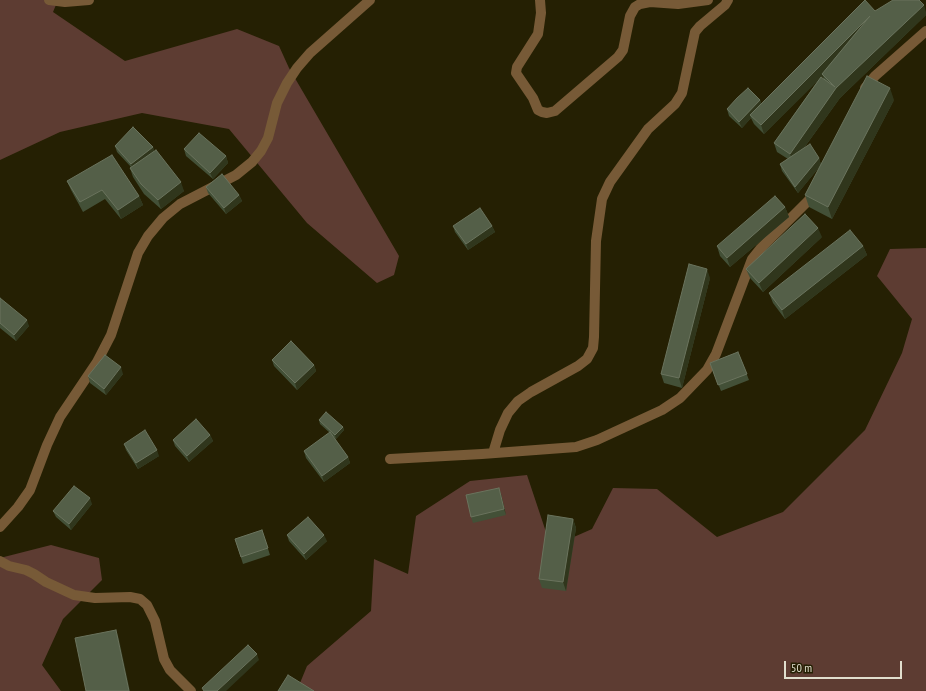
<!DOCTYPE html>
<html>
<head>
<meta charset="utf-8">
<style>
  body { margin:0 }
  #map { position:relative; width:926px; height:691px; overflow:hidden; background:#252003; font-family:"PT Sans Narrow",sans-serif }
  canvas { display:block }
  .scale { position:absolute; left:784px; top:661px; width:118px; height:18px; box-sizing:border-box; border:2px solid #e1dfce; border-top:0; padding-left:5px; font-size:12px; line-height:14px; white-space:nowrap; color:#e1dfce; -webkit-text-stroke:3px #252003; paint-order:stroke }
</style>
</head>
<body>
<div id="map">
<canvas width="926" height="691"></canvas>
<div class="scale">50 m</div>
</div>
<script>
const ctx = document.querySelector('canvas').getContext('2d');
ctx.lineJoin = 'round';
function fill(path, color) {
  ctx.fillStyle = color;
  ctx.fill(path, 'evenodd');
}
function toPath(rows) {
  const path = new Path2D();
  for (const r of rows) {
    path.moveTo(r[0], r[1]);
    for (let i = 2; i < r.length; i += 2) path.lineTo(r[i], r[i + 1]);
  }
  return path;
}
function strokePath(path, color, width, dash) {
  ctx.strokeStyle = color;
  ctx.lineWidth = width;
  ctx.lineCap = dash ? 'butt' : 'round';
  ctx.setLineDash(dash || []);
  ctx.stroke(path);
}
fill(toPath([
  [0,0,58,0,53,12,125,61,237,29,279,46,289,68,399,256,394,275,377,283,307,223,229,129,142,113,60,132,0,160],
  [926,248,926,691,307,691,300,683,307,666,371,611,374,559,408,574,416,516,470,481,527,475,551,547,592,529,613,488,657,489,717,537,783,512,865,430,902,353,912,319,877,276,890,249],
  [51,545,99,558,102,580,63,619,42,665,61,691,0,691,0,558]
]), '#5d3c32');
strokePath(toPath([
  [49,0,65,2,89,0],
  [540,0,541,13,538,34,517,67,516,73,533,98,538,110,542,112,547,113,555,111,618,57,623,50,630,16,635,7,640,4,650,2,678,4,708,0],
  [865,88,875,76,926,31],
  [493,453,500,430,508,413,518,401,531,392,578,366,587,359,593,348,594,337,596,241,602,199,610,182,648,129,675,104,682,93,695,32,700,26,725,5,728,0],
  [390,459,482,454,576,447,597,440,662,410,680,398,707,370,716,354,752,259,760,249,808,201,815,191],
  [0,527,18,507,30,490,47,445,60,417,97,362,111,335,138,253,148,236,163,218,180,204,236,175,252,162,261,151,268,138,277,103,287,83,297,68,310,53,370,0],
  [0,561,9,566,26,570,34,574,46,582,74,595,95,598,130,597,140,599,147,605,155,621,164,659,170,670,191,691]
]), '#775a37', 10);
fill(toPath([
  [875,11,926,12,926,15,840,98,804,148,819,158,821,165,894,100,832,219,809,207,805,195,821,165,798,193,782,171,780,164,788,159,777,152,774,143,819,79,764,134,754,124,751,118,742,128,729,116,727,109,760,100,761,104],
  [823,76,824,80,821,78],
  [115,146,153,147,154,151,184,191,161,209,144,194,133,177,130,168,131,167,117,152],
  [184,149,226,156,228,163,213,179,186,156],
  [67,181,139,196,143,205,121,219,105,199,83,212,71,190],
  [206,187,239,195,242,201,226,214,208,193],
  [785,207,789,217,730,267,720,256,717,246],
  [453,226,492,226,495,232,468,250,455,232],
  [822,237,763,292,750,278,746,269],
  [863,246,867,255,785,319,773,303,769,293],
  [710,278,682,388,664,383,661,374],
  [0,298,29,326,16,341,0,328],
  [738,352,749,380,721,391,710,363],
  [272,360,314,365,316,371,297,390,274,366],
  [123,374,106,395,90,383,88,376],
  [319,420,343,427,344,430,336,439,332,435,348,457,350,463,324,482,306,458,304,451,330,433,320,424],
  [210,435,213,441,189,462,175,446,173,440],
  [124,444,159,456,138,469,126,450],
  [501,494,506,515,473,523,471,517],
  [92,504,71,530,56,517,53,511],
  [573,519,576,528,566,591,542,588,539,579],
  [262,530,270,555,243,564,235,539],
  [287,535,327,541,306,560,289,541]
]), '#435037');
fill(toPath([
  [924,5,926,12,926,15,840,98,793,163,790,154,836,88],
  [870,16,822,74,823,76,764,134,761,125],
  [890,88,894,100,832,219,828,207],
  [760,100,762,107,750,115,751,118,742,128,739,122],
  [153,147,155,153,133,171,131,164],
  [226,156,228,163,213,179,210,173],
  [819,158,821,165,798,193,795,187],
  [181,182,184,191,161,209,158,200],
  [239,195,242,201,226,214,224,208],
  [139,196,143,205,121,219,118,210],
  [785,207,789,217,730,267,727,258],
  [492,226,495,232,468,250,466,244],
  [818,228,822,237,763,292,759,283],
  [863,246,867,255,785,319,782,310],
  [707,269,710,278,682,388,679,378],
  [27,320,29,326,16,341,14,335],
  [314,365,316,371,297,390,295,383],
  [121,367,123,374,106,395,104,389],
  [343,427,344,430,336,439,335,435],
  [210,435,213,441,189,462,187,456],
  [157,450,159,456,138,469,136,463],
  [348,457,350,463,324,482,322,476],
  [499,488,501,494,506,515,504,509],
  [90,498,92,504,71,530,69,524],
  [573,519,576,528,566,591,563,582],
  [324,535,327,541,306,560,304,554],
  [116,630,119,639,130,691,129,691],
  [257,654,259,660,226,691,217,691]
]), '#30361c');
const building = toPath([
  [865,0,875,11,893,0,919,0,924,5,836,88,790,154,774,143,821,77,835,87,822,74,870,16,761,125,750,115,865,0],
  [867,76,890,88,828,207,805,195,867,76],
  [748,88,760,100,739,122,727,109,737,98,748,88],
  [133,127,153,147,131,164,115,146,133,127],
  [199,133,226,156,210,173,184,149,199,133],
  [810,144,819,158,795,187,780,164,810,144],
  [156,150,181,182,158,200,141,184,130,168,156,150],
  [112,155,139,196,118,210,102,190,80,202,67,181,112,155],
  [222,174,239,195,224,208,206,187,222,174],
  [775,196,785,207,727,258,717,246,775,196],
  [480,208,492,226,466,244,453,226,480,208],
  [805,214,818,228,759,283,746,269,805,214],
  [850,230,863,246,782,310,769,293,850,230],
  [689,264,707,269,679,378,661,374,689,264],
  [0,298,27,320,14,335,0,323,0,298],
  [291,341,314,365,295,383,272,360,291,341],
  [738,352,747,374,718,385,710,363,738,352],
  [105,355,121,367,104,389,88,376,105,355],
  [326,412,343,427,335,435,319,420,326,412],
  [196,419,210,435,187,456,173,440,196,419],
  [145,430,157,450,136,463,124,444,145,430],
  [330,432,348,457,322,476,304,451,330,432],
  [74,486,90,498,69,524,53,511,74,486],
  [499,488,504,509,471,517,466,495,499,488],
  [548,515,573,519,563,582,539,579,548,515],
  [308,517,324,535,304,554,287,535,308,517],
  [262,530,268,548,241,557,235,539,262,530],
  [116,630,129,691,86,691,75,638,116,630],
  [248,645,257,654,217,691,204,691,202,688,248,645],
  [288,675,314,691,278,691,288,675]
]);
fill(building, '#545f48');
strokePath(building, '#6a735d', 1);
</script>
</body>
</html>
